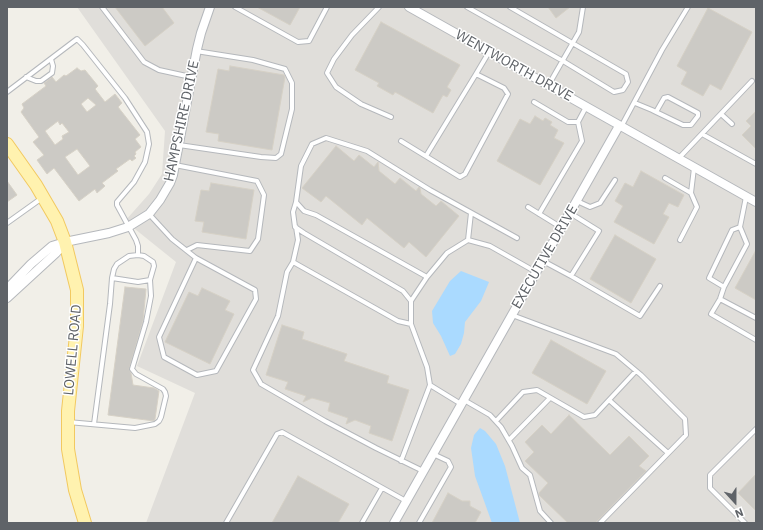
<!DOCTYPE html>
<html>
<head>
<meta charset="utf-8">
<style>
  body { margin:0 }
  #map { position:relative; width:763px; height:530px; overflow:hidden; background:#f1efe8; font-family:"IBM Plex Sans",sans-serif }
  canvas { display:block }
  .frame { position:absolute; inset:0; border:8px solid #5f6368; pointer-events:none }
  .north { position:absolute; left:715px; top:482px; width:40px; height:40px; -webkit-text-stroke:3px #fff; paint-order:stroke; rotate:159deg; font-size:11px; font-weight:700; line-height:16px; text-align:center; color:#5f6368 }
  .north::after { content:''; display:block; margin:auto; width:14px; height:18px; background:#5f6368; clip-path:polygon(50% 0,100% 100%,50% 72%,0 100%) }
</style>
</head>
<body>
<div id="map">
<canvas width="763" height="530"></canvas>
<div class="frame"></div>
<div class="north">N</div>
</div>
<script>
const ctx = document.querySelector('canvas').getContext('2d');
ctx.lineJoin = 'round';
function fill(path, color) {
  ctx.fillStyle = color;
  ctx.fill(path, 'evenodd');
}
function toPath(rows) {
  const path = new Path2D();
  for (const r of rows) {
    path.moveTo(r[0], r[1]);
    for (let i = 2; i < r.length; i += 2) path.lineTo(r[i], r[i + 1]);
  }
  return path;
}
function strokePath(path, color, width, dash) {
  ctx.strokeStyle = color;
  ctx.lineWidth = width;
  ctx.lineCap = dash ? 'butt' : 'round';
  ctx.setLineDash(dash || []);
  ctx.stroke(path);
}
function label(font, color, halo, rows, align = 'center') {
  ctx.font = font + ' "IBM Plex Sans",sans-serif';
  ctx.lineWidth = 3;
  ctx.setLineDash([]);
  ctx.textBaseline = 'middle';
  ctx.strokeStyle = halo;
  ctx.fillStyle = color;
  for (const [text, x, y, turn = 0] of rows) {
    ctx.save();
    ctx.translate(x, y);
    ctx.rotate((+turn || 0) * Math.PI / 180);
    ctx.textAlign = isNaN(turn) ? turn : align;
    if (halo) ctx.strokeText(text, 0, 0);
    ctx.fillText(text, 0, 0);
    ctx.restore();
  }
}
fill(toPath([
  [77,7,756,7,756,523,146,523,195,393,137,366,176,262,125,221,149,194,162,174,165,131]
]), '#e0deda');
fill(toPath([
  [461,271,489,282,481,301,465,322,464,333,461,344,455,354,450,356,441,336,433,323,432,311,450,281],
  [480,428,485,431,496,444,505,466,520,523,492,523,475,476,471,448,474,435]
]), '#aadaff');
const building = toPath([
  [115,7,162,7,174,23,145,46,115,7],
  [257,7,300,7,290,25,257,7],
  [548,7,570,7,556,18,548,7],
  [708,8,752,32,721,90,710,84,703,96,681,84,687,72,677,66,708,8],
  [381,22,460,65,447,87,451,90,447,97,443,95,433,113,395,92,393,95,377,86,379,83,355,70,381,22],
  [230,66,284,75,285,77,272,150,218,141,219,134,206,132,218,69,229,71,230,66],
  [77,68,81,71,85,70,98,86,95,89,105,102,115,94,122,103,118,107,140,135,135,139,141,147,135,152,136,154,134,156,136,158,132,161,130,159,116,169,118,171,102,183,105,186,97,193,95,189,79,201,54,168,47,174,37,160,44,155,33,142,39,137,21,112,24,108,22,104,46,86,44,83,52,77,56,82,64,75,66,76,77,68],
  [88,98,96,105,87,112,81,104,88,98],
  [58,121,60,125,62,123,69,132,62,136,63,139,55,145,45,131,58,121],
  [77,149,90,166,78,175,65,157,77,149],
  [756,111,756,149,742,135,751,126,746,121,756,111],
  [535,116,543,121,545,118,552,122,550,125,558,130,554,138,564,143,540,185,497,161,520,119,530,124,535,116],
  [336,146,354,161,359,155,374,167,378,162,379,171,395,184,400,178,416,191,419,187,420,188,421,194,436,206,441,201,459,216,426,257,409,242,404,248,367,218,362,225,326,196,321,202,302,188,336,146],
  [641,171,684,195,678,207,669,203,663,214,669,217,654,244,614,222,623,206,615,201,625,183,633,187,641,171],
  [7,181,17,195,7,202,7,181],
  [211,183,254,190,246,239,202,232,204,222,195,221,201,190,209,191,211,183],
  [615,235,656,259,631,303,590,279,615,235],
  [756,250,756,300,735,288,756,250],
  [125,287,146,289,143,321,129,369,131,373,133,385,154,388,159,391,155,419,154,421,108,415,125,287],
  [202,288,230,301,225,310,234,314,210,364,165,342,189,292,198,296,202,288],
  [282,325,304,332,302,339,347,354,344,361,389,376,387,383,409,390,392,441,369,433,371,426,355,420,346,424,348,418,328,411,330,403,312,398,303,402,306,396,285,389,288,382,266,375,282,325],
  [551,340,606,371,587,404,532,373,551,340],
  [569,415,610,455,629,436,649,456,639,466,646,471,595,523,568,523,539,495,539,493,548,483,525,461,534,452,525,442,542,425,551,434,569,415],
  [756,474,756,511,738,493,756,474],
  [298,476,349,504,338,523,272,523,298,476],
  [448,493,462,501,470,501,470,506,481,512,475,523,432,523,448,493]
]);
fill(building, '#cccac5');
strokePath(building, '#d6d1c6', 1);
const service = toPath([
  [102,7,144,62,159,70,191,77],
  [235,7,298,42,309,41,327,7],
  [379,7,352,35,334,59,327,73,336,87,361,104,391,117],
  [467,7,563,61,614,92,623,90,628,82,626,74,510,7],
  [26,77,36,81,41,81,52,73,53,66,51,59],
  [548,86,579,32,583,7],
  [7,92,77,39,83,45,125,98,147,132,149,144,145,162,134,182,117,202,117,205,136,240,138,246,138,255,129,256,117,264,114,269,112,278,138,282,150,280,154,266,153,262,144,256,138,255],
  [534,102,568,122,578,122,586,107],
  [635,103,652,110,656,112,683,125,691,125,698,116,698,113,668,97,664,98,656,112],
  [721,114,732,124],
  [621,127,662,50,688,7],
  [702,134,756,164],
  [401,141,460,177,465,174,508,94,504,88,476,74,489,52],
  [179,145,261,157,276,158,281,154,292,109,292,83,285,69,253,60,196,51],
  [426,156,476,74],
  [678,159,752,81],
  [175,165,257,181,264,195,258,239,250,251,197,245,187,250],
  [665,178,691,193],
  [746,197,740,227,747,244,724,287,720,299,711,314,756,340],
  [577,201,590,207,600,203,615,180],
  [296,202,293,212,295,227,304,233,403,291,411,301,411,324,427,367,430,385,461,404],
  [528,207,562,228],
  [149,214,172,239,196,258,255,290,256,299,216,371,197,375,164,357,159,337,196,258],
  [539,214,582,141,578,122],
  [7,223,42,198],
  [517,238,430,190,367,151,326,138,312,144,301,166,296,202,304,211,316,215,427,277,447,253,468,240,490,246,536,272],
  [468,240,471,213],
  [680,240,697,207,691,193,694,168],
  [543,261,571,276,599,231,570,213],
  [293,262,298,240,296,227],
  [571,276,640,316,660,286],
  [724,287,709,278,732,230,740,227],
  [720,299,756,318],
  [411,301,427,277],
  [512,315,616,354,641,375,685,419,686,435,600,523],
  [411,324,398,321,293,262,287,272,278,316,253,370,261,384,325,421,376,448,423,471],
  [464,400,490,415,501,427,512,446,522,468,530,475,540,511,551,523],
  [609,400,668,453],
  [496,421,523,392,537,390,584,417,595,415,636,371],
  [68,422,135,428,155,424,159,421,161,417,166,396,165,392,163,389,136,374,132,369,146,322,151,296,150,280],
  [94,424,110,304,112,278],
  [509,440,550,398],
  [401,461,430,385],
  [226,523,277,434,282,432,406,501],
  [362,523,382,488],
  [419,523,451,467,448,461,433,454],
  [745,523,710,488,710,475,756,429]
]);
const minor = toPath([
  [409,7,756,202],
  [7,289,31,264,52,246,65,242,109,233,128,227,149,214,160,200,170,183,173,175,197,49,201,33,210,7],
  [7,298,56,253,65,243],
  [394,523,619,126]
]);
const primary = toPath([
  [7,144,36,185,57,221,65,242,77,290,77,326,68,411,68,449,75,490,85,523]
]);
strokePath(service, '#b5b8bc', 6);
strokePath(minor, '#b5b8bc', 10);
strokePath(primary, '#f2c960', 14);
strokePath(service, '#fff', 4);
strokePath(minor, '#fff', 8);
strokePath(primary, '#fff2af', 12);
label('14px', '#5f6368', '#fff', [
  ["WENTWORTH DRIVE",514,66,29],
  ["HAMPSHIRE DRIVE",182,121,-78],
  ["EXECUTIVE DRIVE",545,257,-60],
  ["LOWELL ROAD",73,350,-85]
]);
</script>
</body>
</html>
